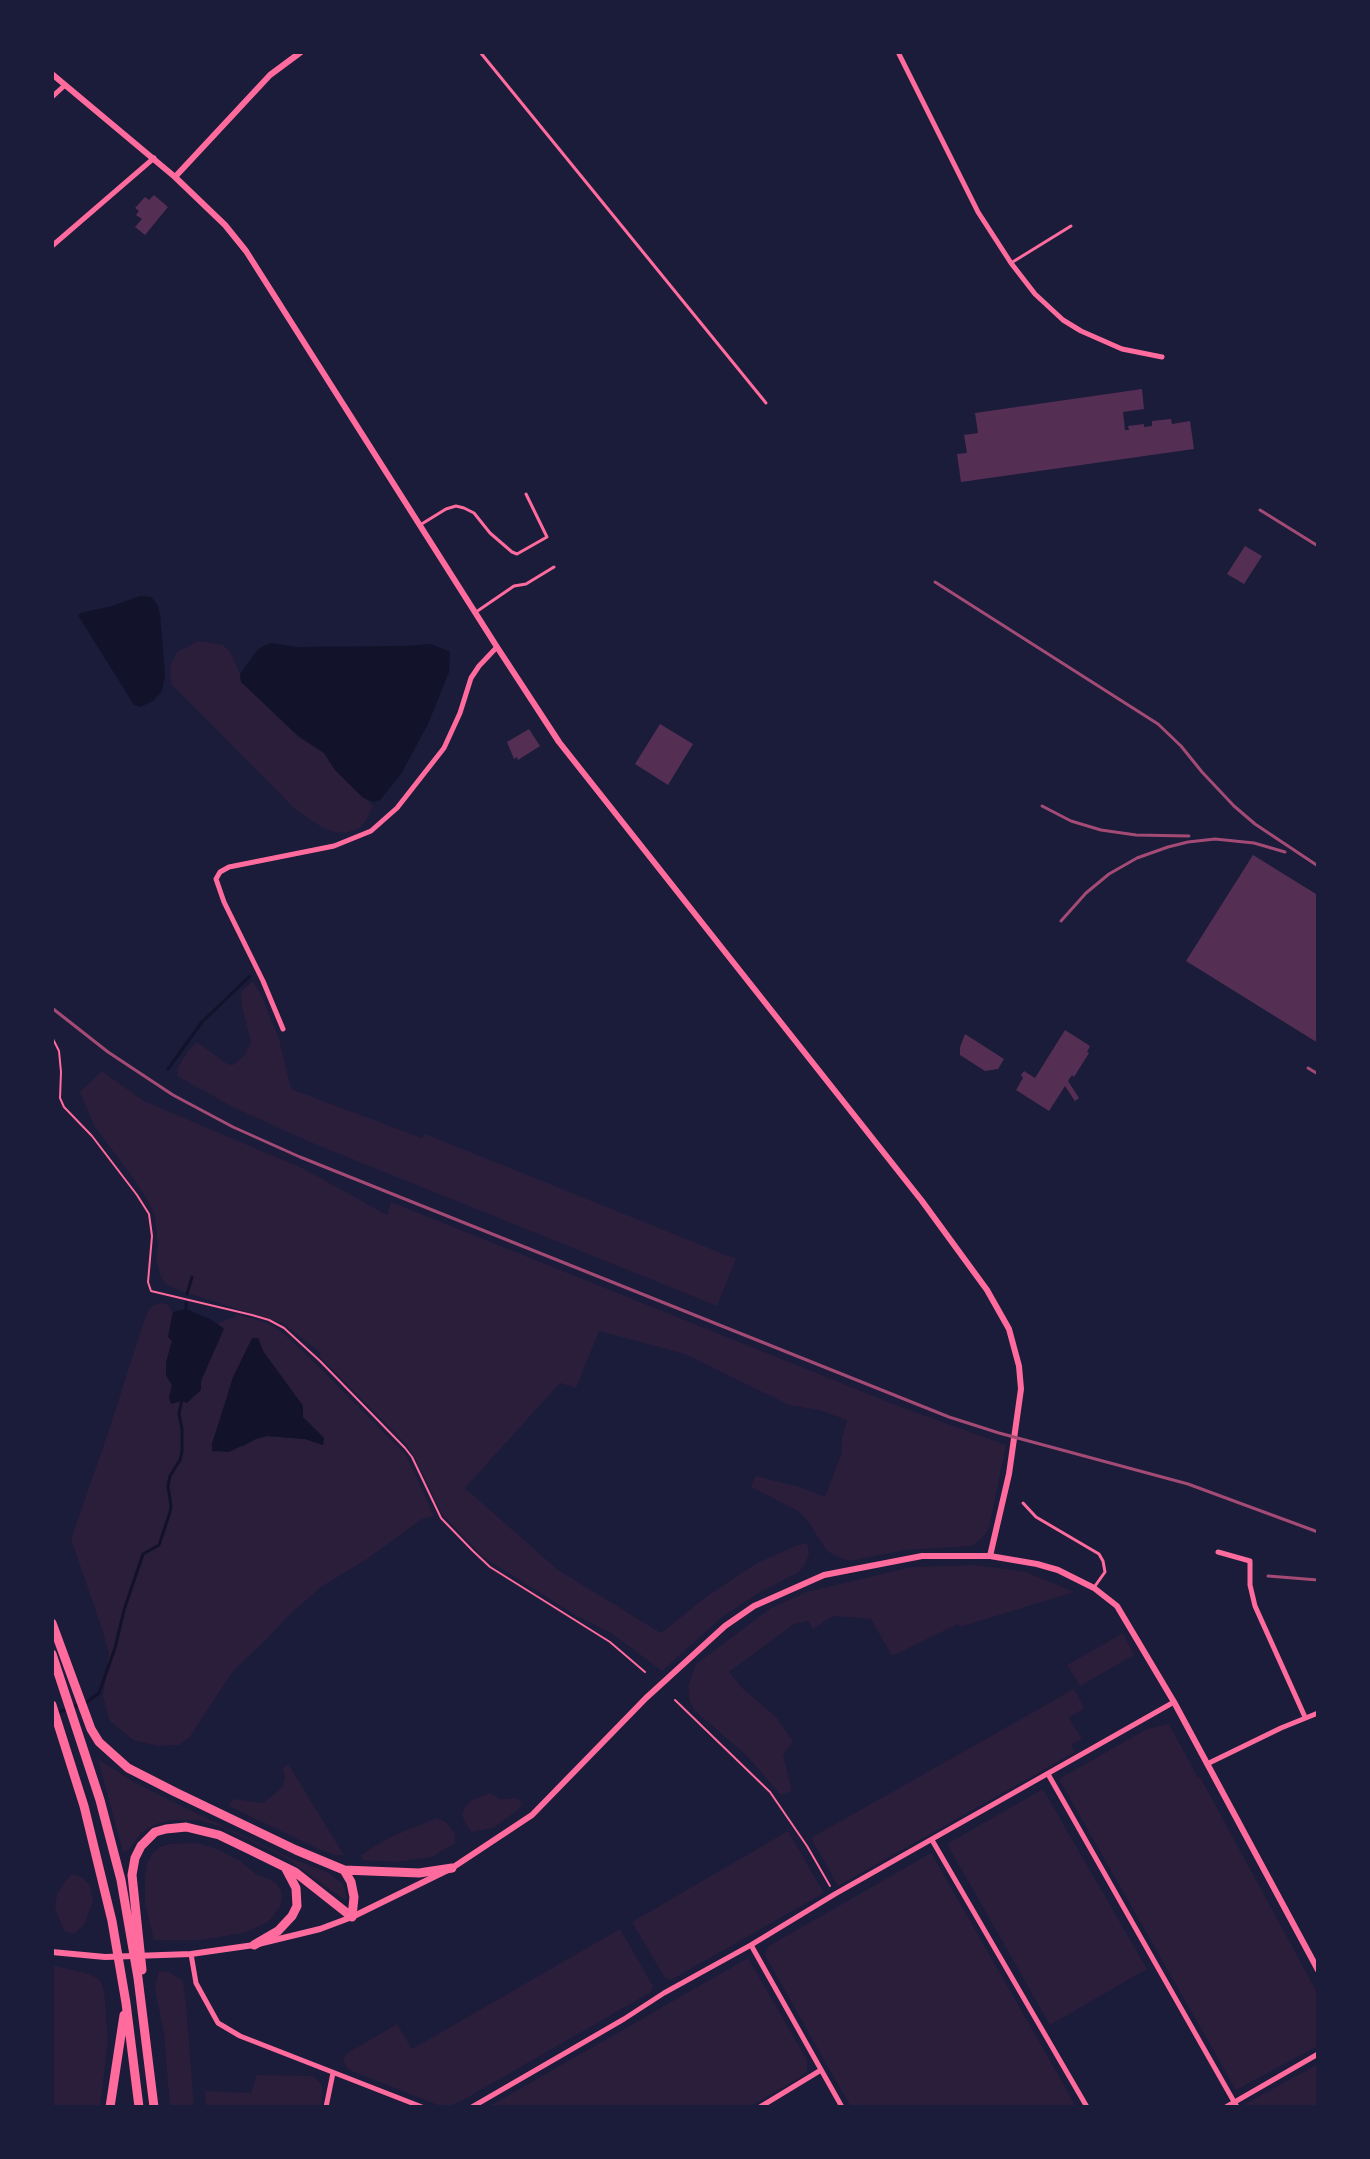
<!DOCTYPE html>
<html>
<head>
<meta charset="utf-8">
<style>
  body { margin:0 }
  #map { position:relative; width:1370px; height:2159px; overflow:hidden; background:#1b1b3a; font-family:"Alegreya Sans",sans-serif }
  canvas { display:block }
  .frame { position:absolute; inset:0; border:54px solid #1b1b3a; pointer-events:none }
</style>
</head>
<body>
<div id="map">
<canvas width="1370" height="2159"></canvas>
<div class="frame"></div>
</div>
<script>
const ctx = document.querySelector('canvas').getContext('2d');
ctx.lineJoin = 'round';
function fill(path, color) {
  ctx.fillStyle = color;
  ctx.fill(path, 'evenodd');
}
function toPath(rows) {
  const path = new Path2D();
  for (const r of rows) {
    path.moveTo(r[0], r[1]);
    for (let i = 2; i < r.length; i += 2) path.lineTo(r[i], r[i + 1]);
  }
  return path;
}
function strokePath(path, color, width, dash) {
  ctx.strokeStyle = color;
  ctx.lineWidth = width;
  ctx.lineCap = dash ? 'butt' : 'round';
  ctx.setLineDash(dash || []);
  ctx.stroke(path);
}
fill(toPath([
  [198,641,223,645,230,651,240,674,242,682,298,736,324,753,335,770,373,806,365,822,358,829,345,833,334,832,323,828,295,809,171,684,170,666,177,652],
  [253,981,261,995,279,1039,291,1089,422,1138,425,1134,736,1259,717,1306,310,1142,235,1108,177,1076,178,1067,188,1051,197,1042,227,1064,233,1065,244,1056,251,1042,242,1007,241,992],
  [102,1071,144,1101,304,1169,387,1215,391,1202,901,1407,1006,1445,989,1528,984,1536,972,1546,905,1550,850,1561,838,1557,827,1551,807,1520,798,1511,751,1487,756,1476,803,1488,825,1497,842,1452,842,1438,847,1420,819,1410,789,1405,685,1354,599,1331,576,1388,560,1383,465,1488,558,1570,661,1633,706,1597,757,1563,795,1546,807,1543,809,1554,805,1564,799,1572,757,1594,722,1617,662,1671,611,1633,577,1616,483,1557,442,1514,414,1456,405,1443,319,1356,321,1353,282,1323,184,1292,166,1284,161,1277,156,1260,158,1245,155,1216,150,1204,136,1182,95,1127,80,1092],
  [161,1303,167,1304,173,1312,168,1337,172,1340,166,1363,166,1375,172,1386,169,1397,201,1381,223,1329,218,1323,235,1317,236,1314,268,1323,283,1333,317,1365,406,1455,434,1516,422,1519,367,1559,321,1587,288,1616,269,1637,233,1671,189,1738,179,1745,158,1746,133,1740,110,1721,108,1716,103,1695,109,1654,103,1632,71,1539,107,1436,146,1315,152,1306],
  [258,1338,263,1351,303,1406,303,1417,324,1438,322,1445,305,1439,267,1436,256,1439,243,1447,212,1444,220,1421],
  [975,1565,1026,1572,1074,1592,960,1627,958,1624,892,1656,871,1619,833,1616,813,1629,808,1621,794,1624,729,1672,743,1689,776,1717,793,1741,783,1755,792,1791,781,1795,747,1756,694,1710,690,1702,688,1686,696,1664,771,1608,807,1592,911,1567],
  [1123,1633,1134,1655,1080,1686,1067,1665],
  [1074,1689,1084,1708,1069,1718,1082,1739,1071,1745,1075,1752,838,1886,811,1838],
  [1169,1724,1198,1778,1200,1777,1318,1994,1318,2046,1236,2090,1059,1779,1147,1729],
  [98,1759,132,1781,177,1804,290,1858,327,1872,343,1884,347,1897,345,1900,286,1858,222,1827,198,1820,173,1820,156,1824,141,1833,128,1851,123,1852],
  [288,1764,298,1780,344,1855,335,1855,318,1849,229,1806,233,1799,263,1803,282,1788,285,1778,283,1768],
  [1043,1789,1147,1969,1050,2025,947,1844],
  [490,1793,500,1799,516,1798,522,1802,519,1809,493,1828,471,1832,462,1816,464,1808,472,1800],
  [437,1818,446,1822,455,1834,455,1843,432,1857,396,1862,363,1860,361,1855,388,1838],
  [788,1831,824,1893,671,1980,665,1978,632,1922],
  [197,1843,217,1849,240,1861,257,1875,267,1878,276,1883,281,1890,282,1899,280,1907,268,1922,247,1932,203,1940,154,1940,145,1903,145,1877,147,1863,153,1853,160,1847,170,1844],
  [931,1853,1051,2062,1076,2107,851,2107,823,2058,765,1955,767,1950,769,1946],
  [72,1874,82,1877,90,1886,93,1902,84,1925,74,1934,64,1931,55,1908,57,1894,65,1881],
  [620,1929,653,1986,651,1992,463,2100,452,2105,438,2105,352,2071,347,2068,343,2061,346,2054,397,2024,412,2049],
  [748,1958,807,2060,807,2071,801,2077,749,2107,488,2107],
  [56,1966,89,1974,100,1980,104,1990,108,2040,100,2107,52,2107,52,1967],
  [159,1971,169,1972,183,1981,186,2004,194,2107,170,2107,164,2034,155,1988],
  [1318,2064,1318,2107,1247,2107,1245,2104],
  [257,2075,313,2076,321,2084,323,2091,321,2107,206,2107,205,2091,251,2093]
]), '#2a1e3b');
fill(toPath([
  [140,596,151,597,157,604,160,614,165,675,162,691,153,701,140,707,134,705,78,615,81,613,112,606],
  [271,643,296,647,406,646,431,644,450,652,449,672,428,724,401,774,380,800,373,802,362,797,335,770,324,753,298,736,241,682,240,674,258,649],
  [186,1309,212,1320,224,1329,201,1381,201,1390,187,1403,182,1401,171,1404,169,1397,172,1385,166,1375,166,1363,172,1341,168,1337,173,1312],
  [252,1338,258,1338,263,1351,303,1406,303,1417,324,1438,323,1445,305,1439,267,1436,256,1439,229,1452,212,1451,212,1444,233,1377]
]), '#12122b');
strokePath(toPath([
  [168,1069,202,1022,250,976],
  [187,1294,192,1277],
  [186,1312,186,1303],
  [56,1713,87,1702,99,1693,115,1648,124,1610,143,1554,159,1545,170,1512,171,1506,168,1486,170,1476,180,1460,182,1451,182,1429,179,1414,182,1399]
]), '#12122b', 3);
fill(toPath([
  [154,195,168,207,145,235,135,227,142,219,136,215,139,211,135,208,145,197,149,200],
  [1142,389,1144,409,1123,412,1125,430,1129,430,1128,426,1144,424,1144,427,1152,426,1152,421,1171,419,1172,424,1190,421,1194,449,961,482,957,454,967,453,964,435,978,433,975,413],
  [1245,546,1262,556,1244,584,1227,574],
  [660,724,693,744,668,785,635,764],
  [529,729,540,746,518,760,517,757,514,759,507,742],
  [1253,855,1316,894,1318,891,1318,1043,1186,961],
  [1065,1030,1090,1046,1087,1052,1089,1053,1074,1077,1072,1075,1068,1081,1079,1098,1075,1101,1065,1086,1049,1111,1016,1090,1023,1078,1021,1075,1024,1071,1035,1078],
  [965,1034,1004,1059,998,1069,985,1071,960,1055,960,1047]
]), '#542f53');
strokePath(toPath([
  [52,1037,59,1051,61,1072,60,1098,64,1107,92,1136,137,1195,149,1214,152,1236,148,1282,151,1291,252,1315,269,1320,284,1328,320,1361,405,1448,412,1457,441,1518,473,1551,490,1567,610,1642,645,1672],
  [675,1700,770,1792,807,1846,830,1886]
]), '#ff6b9d', 2);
strokePath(toPath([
  [480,52,766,403],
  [1011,263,1071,226],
  [420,525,446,509,456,506,464,508,474,513,490,533,512,552,517,554,547,537,526,494],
  [476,612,514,586,526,584,554,567],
  [1023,1503,1036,1517,1099,1554,1103,1561,1105,1572,1095,1586]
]), '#ff6b9d', 3);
strokePath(toPath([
  [898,52,978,212,1011,263,1035,294,1063,320,1081,331,1122,349,1162,357],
  [52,97,65,85],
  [52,246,154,158],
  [283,1029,263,981,224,902,216,879,220,872,229,867,334,846,371,831,397,808,444,748,460,713,471,678,479,666,497,647],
  [1218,1552,1250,1561,1250,1585,1255,1606,1305,1717],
  [1207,1764,1281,1728,1318,1713],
  [1048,1774,1237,2107],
  [932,1840,1087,2107],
  [751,1945,842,2107],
  [191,1954,196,1983,218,2023,240,2036,422,2107],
  [326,2107,333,2073],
  [472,2107,624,2019,664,1993,751,1945,835,1894,1174,1702],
  [760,2107,821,2070],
  [1226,2107,1318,2054]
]), '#ff6b9d', 5);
strokePath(toPath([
  [52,74,175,177,225,225,246,251,497,647,559,742,922,1201,987,1290,1009,1329,1019,1366,1021,1389,1009,1474,990,1556],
  [175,177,270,75,301,52],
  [52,1952,105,1957,191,1954,254,1945,320,1929,352,1917,452,1868,532,1815,646,1698,725,1626,754,1606,824,1575,922,1556,990,1556,1037,1564,1058,1570,1094,1588,1117,1606,1174,1702,1318,1970]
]), '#ff6b9d', 6);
strokePath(toPath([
  [52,1623,91,1729,99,1742,128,1768,175,1792,296,1850,344,1870,419,1873,452,1868],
  [52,1654,100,1800,121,1880,138,1978,154,2107],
  [52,1705,84,1806,112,1921,126,2003,139,2107],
  [344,1870,351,1882,354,1897,352,1917],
  [254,1945,278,1931,292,1916,297,1906,296,1888,286,1869],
  [142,1970,132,1875,135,1858,141,1846,155,1832,166,1829,186,1827,219,1835,244,1847,295,1872,352,1917],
  [110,2107,124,2015]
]), '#ff6b9d', 9);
strokePath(toPath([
  [1260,510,1318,546],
  [935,582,1158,724,1181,746,1202,772,1234,806,1255,824,1318,866],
  [1042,806,1071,821,1101,830,1136,835,1189,836],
  [1061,921,1086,893,1109,874,1137,858,1168,847,1188,842,1215,839,1254,843,1285,852],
  [52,1008,108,1052,173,1095,233,1127,300,1157,949,1417,999,1433,1188,1484,1318,1532],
  [1308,1068,1318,1074],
  [1268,1576,1318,1580]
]), '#a44b75', 3);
</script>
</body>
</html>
